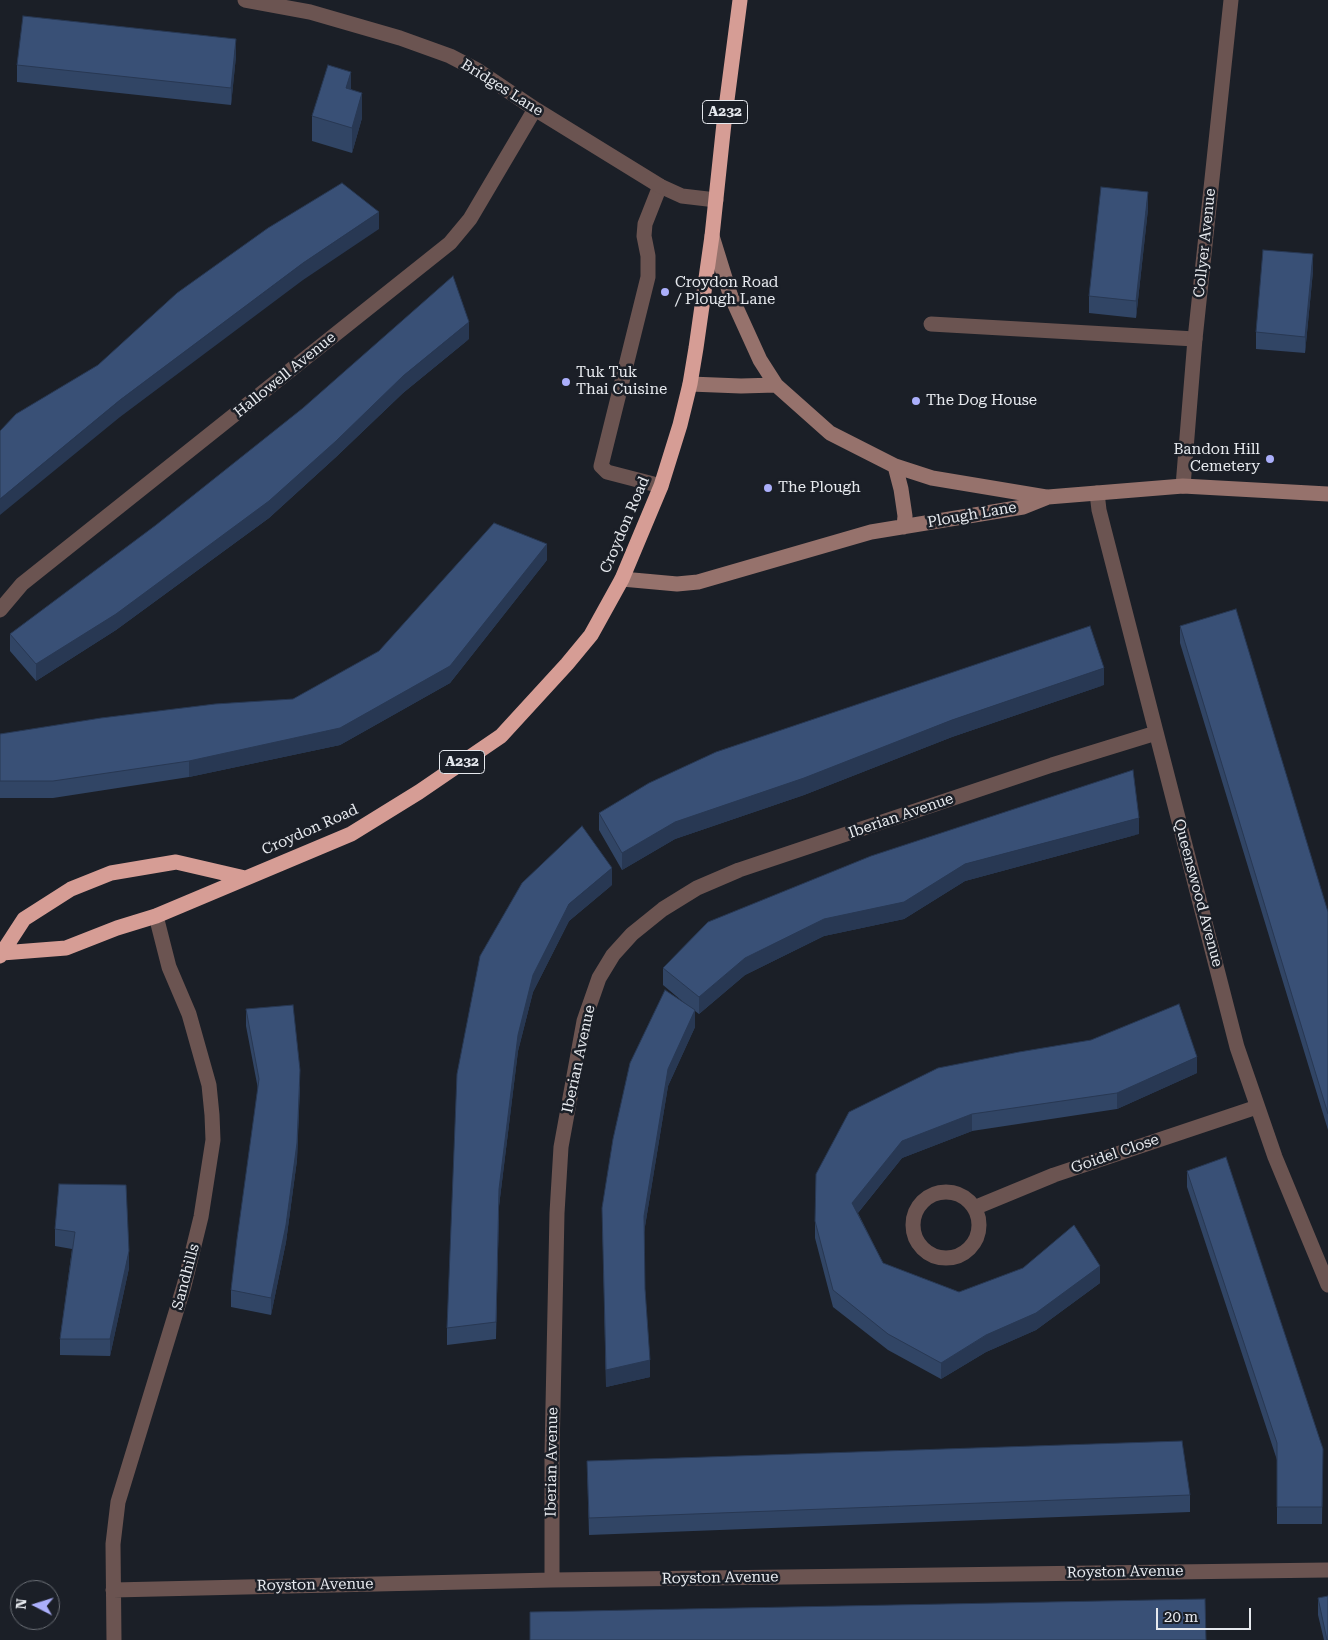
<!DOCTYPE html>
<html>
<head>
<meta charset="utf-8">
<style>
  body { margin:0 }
  #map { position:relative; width:1328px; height:1640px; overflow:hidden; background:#1b1f27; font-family:"Roboto Serif",serif }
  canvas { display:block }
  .north { position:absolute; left:10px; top:1580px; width:50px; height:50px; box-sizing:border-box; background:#1b1f27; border:1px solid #6c7077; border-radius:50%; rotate:275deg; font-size:14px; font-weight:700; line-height:20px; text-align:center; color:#e6e9ee }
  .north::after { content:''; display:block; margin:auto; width:18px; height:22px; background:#abaffb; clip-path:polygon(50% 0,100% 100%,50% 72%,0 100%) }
  .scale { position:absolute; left:1156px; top:1608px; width:95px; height:22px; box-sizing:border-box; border:2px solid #e6e9ee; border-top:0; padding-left:6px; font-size:15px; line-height:18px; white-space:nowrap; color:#e6e9ee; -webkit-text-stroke:4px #1b1f27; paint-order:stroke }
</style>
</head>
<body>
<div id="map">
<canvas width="1328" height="1640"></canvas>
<div class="north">N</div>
<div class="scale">20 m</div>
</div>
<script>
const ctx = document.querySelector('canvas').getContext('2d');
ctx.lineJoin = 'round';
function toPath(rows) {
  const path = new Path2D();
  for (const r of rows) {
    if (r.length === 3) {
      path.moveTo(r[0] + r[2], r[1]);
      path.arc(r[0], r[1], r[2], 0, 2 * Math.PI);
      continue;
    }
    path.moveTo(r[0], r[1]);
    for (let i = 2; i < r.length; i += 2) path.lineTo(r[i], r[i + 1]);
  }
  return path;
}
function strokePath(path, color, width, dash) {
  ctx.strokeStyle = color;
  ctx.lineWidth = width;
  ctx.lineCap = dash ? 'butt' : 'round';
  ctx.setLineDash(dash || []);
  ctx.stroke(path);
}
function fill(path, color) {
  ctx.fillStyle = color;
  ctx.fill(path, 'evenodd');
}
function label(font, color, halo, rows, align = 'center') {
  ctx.font = font + ' "Roboto Serif",serif';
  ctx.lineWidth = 5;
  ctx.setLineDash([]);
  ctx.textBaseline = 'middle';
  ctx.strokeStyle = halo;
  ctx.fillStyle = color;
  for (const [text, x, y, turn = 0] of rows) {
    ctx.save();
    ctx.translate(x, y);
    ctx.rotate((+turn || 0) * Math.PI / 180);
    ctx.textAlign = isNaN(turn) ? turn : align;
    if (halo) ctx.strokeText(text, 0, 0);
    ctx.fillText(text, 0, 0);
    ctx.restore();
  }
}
strokePath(toPath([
  [660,186,645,224,644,236,648,256,648,277,601,466,607,472,661,486],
  [931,324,1195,339]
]), '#6b5451', 15);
strokePath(toPath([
  [245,0,310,12,400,38,450,56,477,70,535,109,660,186,682,196,716,200],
  [1183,486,1195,339,1231,0],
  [1097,493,1099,510,1237,1047,1275,1157,1328,1285],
  [0,610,22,584,450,243,470,219,535,109],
  [946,1225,33],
  [974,1208,1054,1175,1257,1107],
  [552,1580,552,1454,557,1213,561,1147,584,1021,599,978,613,955,632,934,663,909,697,888,739,870,1052,765,1156,733],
  [113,1590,552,1580,1328,1570],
  [114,1640,113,1544,118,1502,184,1286,201,1217,213,1140,212,1115,209,1085,189,1014,169,967,156,916]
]), '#6b5451', 15);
strokePath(toPath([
  [712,236,730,294,760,360,776,385],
  [690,384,741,386,776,385,830,433,895,466,932,478,1046,497],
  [895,466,901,489,905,516,904,527],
  [622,579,677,584,698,582,871,532,1023,507,1048,497,1183,486,1328,494]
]), '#96726c', 15);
strokePath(toPath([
  [2,953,66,948,117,928,156,916,351,834,419,792,501,736,567,664,591,635,622,579,661,486,680,425,690,384,696,348,712,236,724,123,740,0],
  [0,956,24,919,71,889,111,873,176,862,245,878]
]), '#d69d95', 15);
fill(toPath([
  [236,56,231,105,17,82,17,65],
  [351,90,362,118,352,153,312,141,312,116],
  [1148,209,1136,318,1089,313,1089,296],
  [1313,271,1305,353,1256,349,1256,332],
  [469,339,403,393,336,457,269,518,116,630,36,681,10,651,10,634],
  [547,560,450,683,340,745,189,777,53,798,0,798,0,734,293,699],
  [1180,626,1328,912,1328,1130,1180,643],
  [1104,685,952,737,804,795,675,839,622,870,599,830,599,813],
  [1139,834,965,881,904,919,824,936,745,975,699,1014,695,1011,695,1027,668,1086,644,1232,645,1289,650,1377,606,1387,602,1208,688,1006,663,985,663,968,708,922],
  [612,885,569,921,533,992,518,1051,499,1206,496,1339,447,1345,447,1328,480,956],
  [246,1009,300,1087,297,1160,286,1242,271,1315,231,1307,231,1290,258,1089,246,1026],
  [1197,1073,1117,1109,972,1131,902,1158,858,1213,883,1263,959,1292,1100,1283,1036,1330,986,1352,941,1379,888,1350,833,1307,815,1238,815,1221,849,1112],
  [1187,1171,1323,1449,1322,1524,1277,1524,1277,1460,1187,1187],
  [59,1184,129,1268,110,1356,60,1355,60,1339,72,1249,55,1246,55,1229],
  [587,1461,1190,1495,1190,1512,589,1535],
  [1318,1598,1328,1640,1324,1640,1318,1615]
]), '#314565');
fill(toPath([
  [236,39,236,56,231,105,231,88],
  [351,72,351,97,346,88],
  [362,93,362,118,352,153,352,128],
  [1148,192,1148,209,1136,318,1136,301],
  [379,212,379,229,303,280,120,417,0,515,0,499,120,400,303,263],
  [1313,254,1313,271,1305,353,1305,337],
  [469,322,469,339,403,393,336,457,269,518,116,630,36,681,36,664,403,376],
  [547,544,547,560,450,683,340,745,189,777,189,761,340,728],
  [1104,668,1104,685,952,737,804,795,675,839,622,870,622,853,675,822,952,720],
  [1139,818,1139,834,965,881,904,919,824,936,745,975,699,1014,699,997,745,958,824,919,965,864],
  [612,868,612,885,569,921,533,992,518,1051,499,1206,496,1339,499,1189,518,1035,533,975,569,904],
  [695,1010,695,1027,668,1086,644,1233,644,1216,668,1069],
  [1197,1057,1197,1073,1117,1109,1117,1093],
  [300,1070,297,1160,286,1242,271,1315,271,1298],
  [972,1114,972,1131,902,1158,852,1220,852,1203,902,1141],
  [129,1251,129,1268,110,1356,110,1339],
  [1100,1266,1100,1283,1036,1330,986,1352,941,1379,941,1363],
  [650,1360,650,1377,606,1387,606,1370]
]), '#283853');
const building = toPath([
  [23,16,236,39,231,88,17,65,23,16],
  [328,65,351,72,346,88,362,93,352,128,312,116,328,65],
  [342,183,379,212,303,263,120,400,0,499,0,431,16,414,98,365,177,293,268,228,342,183],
  [1101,187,1148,192,1136,301,1089,296,1101,187],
  [1263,250,1313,254,1305,337,1256,332,1263,250],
  [453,276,469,322,403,376,336,441,269,501,116,614,36,664,10,634,156,525,303,408,453,276],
  [494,523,547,544,450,666,340,728,189,761,53,781,0,781,0,734,101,718,215,704,293,699,379,651,494,523],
  [1236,609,1328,912,1328,1114,1180,626,1236,609],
  [1090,626,1104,668,952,720,804,778,675,822,622,853,599,813,649,783,716,752,1090,626],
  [1133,770,1139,818,965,864,904,902,824,919,745,958,699,997,663,968,708,922,871,856,1133,770],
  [582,826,612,868,569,904,533,975,518,1035,499,1189,496,1322,447,1328,457,1074,480,956,522,883,582,826],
  [665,990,695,1010,668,1069,644,1216,645,1289,650,1360,606,1370,602,1208,613,1139,630,1063,665,990],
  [1179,1004,1197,1057,1117,1093,972,1114,902,1141,852,1203,883,1263,959,1292,1023,1268,1074,1225,1100,1266,1036,1313,986,1335,941,1363,888,1334,833,1290,815,1221,816,1174,849,1112,938,1068,1019,1052,1091,1040,1179,1004],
  [293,1005,300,1070,297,1143,286,1225,271,1298,231,1290,237,1239,259,1079,246,1009,293,1005],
  [1226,1157,1323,1449,1322,1507,1277,1507,1277,1443,1187,1171,1226,1157],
  [59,1184,126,1185,129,1251,110,1339,60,1339,75,1232,55,1229,59,1184],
  [1182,1441,1190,1495,589,1518,587,1461,1182,1441],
  [1328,1596,1328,1640,1327,1640,1318,1598,1328,1596],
  [1205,1599,1206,1640,530,1640,530,1612,1205,1599]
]);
fill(building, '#395076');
strokePath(building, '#283853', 1);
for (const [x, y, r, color] of [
  [665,292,5,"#abaffb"],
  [566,382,5,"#abaffb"],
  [916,401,5,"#abaffb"],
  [1270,459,5,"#abaffb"],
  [768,488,5,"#abaffb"]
]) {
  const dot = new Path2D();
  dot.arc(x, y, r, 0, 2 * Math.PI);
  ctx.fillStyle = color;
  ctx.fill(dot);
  strokePath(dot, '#1b1f27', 2);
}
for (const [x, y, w] of [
  [725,112,45],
  [462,762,45]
]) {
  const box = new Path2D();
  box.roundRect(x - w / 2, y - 11.5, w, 23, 4);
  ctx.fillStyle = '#1b1f27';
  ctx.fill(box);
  strokePath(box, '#e6e9ee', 1);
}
label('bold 14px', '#e6e9ee', null, [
  ["A232",725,112],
  ["A232",462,762]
]);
label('15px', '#e6e9ee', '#1b1f27', [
  ["Bridges Lane",502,88,32],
  ["Collyer Avenue",1205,243,-84],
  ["Hallowell Avenue",285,375,-39],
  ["Plough Lane",972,515,-10],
  ["Croydon Road",625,525,-67],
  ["Iberian Avenue",901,816,-19],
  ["Croydon Road",310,830,-24],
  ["Queenswood Avenue",1198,893,75],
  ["Iberian Avenue",579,1059,-78],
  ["Goidel Close",1115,1154,-19],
  ["Sandhills",186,1277,-75],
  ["Iberian Avenue",552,1462,-89],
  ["Royston Avenue",1125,1572,-1],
  ["Royston Avenue",720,1578,-1],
  ["Royston Avenue",315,1585,-1]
]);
label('15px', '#e6e9ee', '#1b1f27', [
  ["Croydon Road",675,283],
  ["/ Plough Lane",675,300],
  ["Tuk Tuk",576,373],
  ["Thai Cuisine",576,390],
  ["The Dog House",926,401],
  ["Bandon Hill",1260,450,"right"],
  ["Cemetery",1260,467,"right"],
  ["The Plough",778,488]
], 'left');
</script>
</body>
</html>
